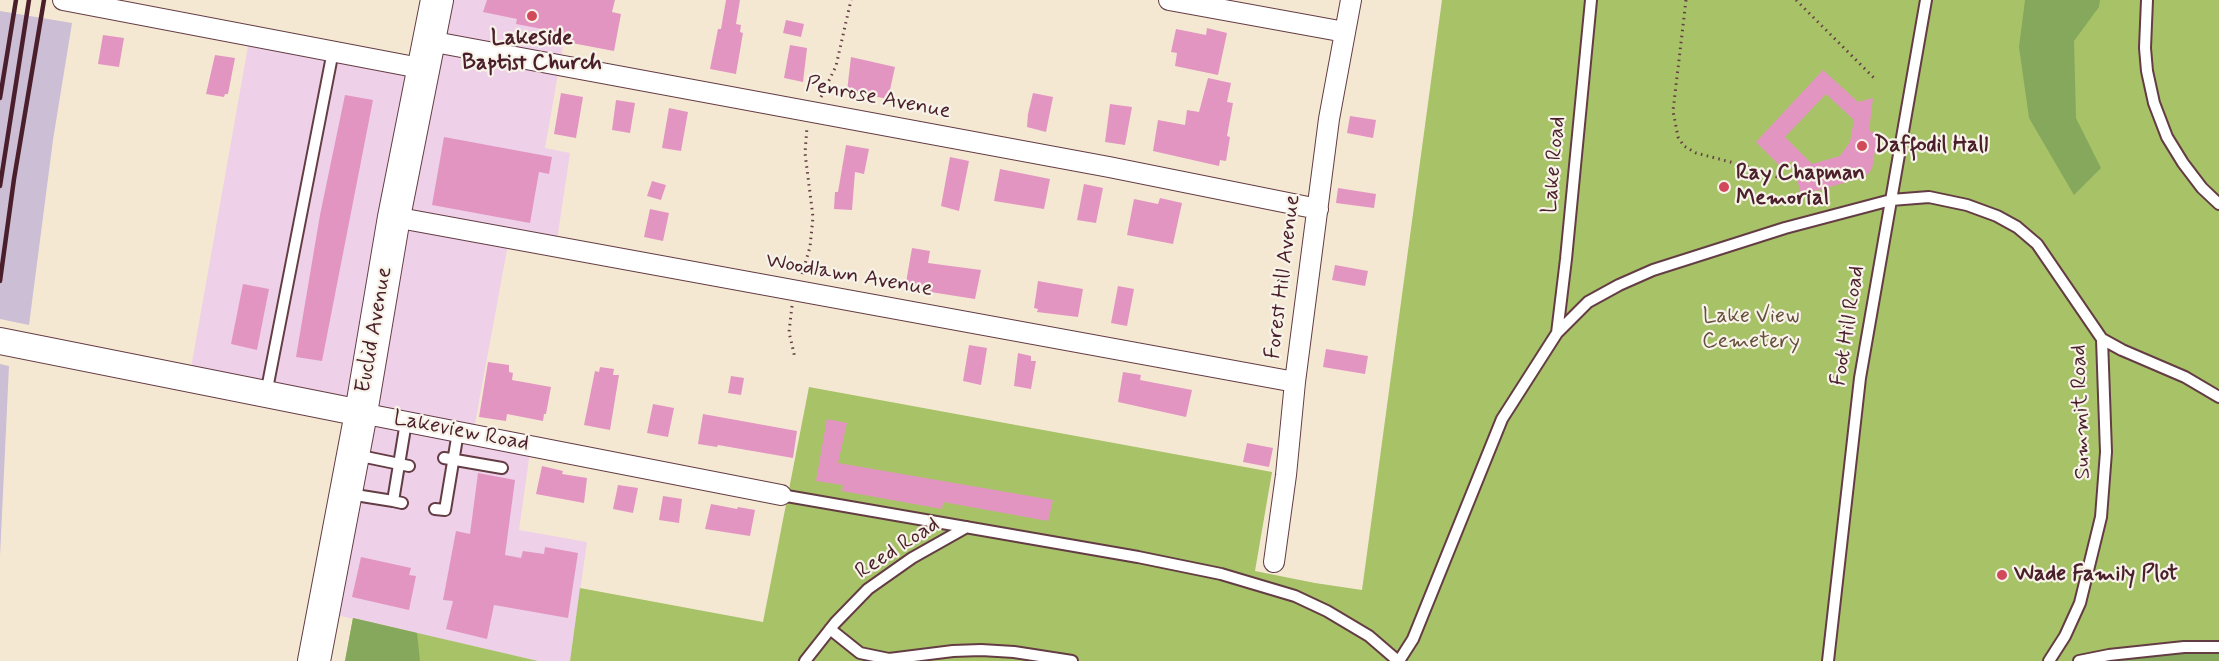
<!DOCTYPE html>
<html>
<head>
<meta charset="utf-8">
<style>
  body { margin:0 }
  canvas { display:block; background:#f4e8d3 }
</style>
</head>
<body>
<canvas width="2219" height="661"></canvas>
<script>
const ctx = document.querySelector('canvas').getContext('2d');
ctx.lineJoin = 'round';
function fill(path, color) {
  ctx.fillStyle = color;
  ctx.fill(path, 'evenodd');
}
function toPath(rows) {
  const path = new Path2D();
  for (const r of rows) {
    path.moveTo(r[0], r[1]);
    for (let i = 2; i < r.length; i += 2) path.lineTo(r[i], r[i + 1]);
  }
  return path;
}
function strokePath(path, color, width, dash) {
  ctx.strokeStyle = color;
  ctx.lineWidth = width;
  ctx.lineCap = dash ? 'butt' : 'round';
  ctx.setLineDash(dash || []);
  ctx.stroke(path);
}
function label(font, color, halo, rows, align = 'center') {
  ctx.font = font + ' Mynerve,sans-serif';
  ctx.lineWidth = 4.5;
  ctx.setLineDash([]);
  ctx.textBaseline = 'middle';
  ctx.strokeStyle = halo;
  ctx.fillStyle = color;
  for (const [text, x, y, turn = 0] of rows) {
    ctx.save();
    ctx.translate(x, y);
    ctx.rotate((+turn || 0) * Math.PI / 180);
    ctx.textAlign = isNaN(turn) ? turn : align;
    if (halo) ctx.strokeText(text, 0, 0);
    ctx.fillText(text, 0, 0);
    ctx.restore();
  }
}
fill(toPath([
  [437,0,571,0,545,148,570,153,556,247,509,239,473,434,531,445,519,530,587,542,570,661,538,661,323,612,361,413,189,379,250,35,425,69]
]), '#eed0e8');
fill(toPath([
  [0,11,72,23,53,140,29,325,0,319],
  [0,364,9,366,0,556]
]), '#ccbed4');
fill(toPath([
  [1442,0,2219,0,2219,661,570,661,580,588,763,622,809,387,1272,472,1255,571,1315,583,1362,590],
  [353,618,538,661,345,661]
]), '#a8c268');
fill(toPath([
  [2025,0,2100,0,2099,7,2074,41,2076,118,2101,168,2074,195,2029,118,2019,47],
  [353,618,417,633,420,661,345,661],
  [2219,647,2219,661,2103,661]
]), '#86a85c');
fill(toPath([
  [487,0,615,0,612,12,621,14,614,51,561,41,563,33,516,24,517,19,483,12],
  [726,0,740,0,736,24,741,25,740,32,743,33,736,74,710,69,718,29,721,29],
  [786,20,804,24,801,37,783,33],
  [1207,28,1227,33,1218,75,1175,66,1177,53,1171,52,1176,29,1206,35],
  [103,35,124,38,119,67,98,64],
  [790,45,807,48,803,82,784,78],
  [215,55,235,58,228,94,225,94,224,97,206,94],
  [851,57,895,67,888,99,847,91],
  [1823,70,1858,102,1873,98,1869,131,1878,133,1872,169,1865,177,1801,195,1792,160,1783,169,1756,142],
  [1826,94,1854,120,1850,142,1840,156,1812,164,1785,137],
  [1208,78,1231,83,1227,102,1233,103,1227,136,1230,137,1226,161,1220,160,1219,166,1153,151,1158,120,1185,125,1187,110,1199,112],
  [561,93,583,97,576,138,554,134],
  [1033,93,1053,97,1046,132,1027,127,1028,114],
  [345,95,373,100,322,361,296,357,320,215],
  [616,100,635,103,630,133,612,130],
  [1110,104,1132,107,1125,145,1105,142],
  [669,108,688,112,681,151,662,148],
  [1350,116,1376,120,1373,138,1347,133],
  [444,137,552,157,549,174,539,172,530,223,432,205],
  [846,145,869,149,864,174,855,172,852,210,834,209,835,192,838,192],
  [950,157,969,161,959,211,941,206],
  [1000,169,1050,179,1044,209,994,201],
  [652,181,666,185,661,200,647,196],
  [1084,184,1103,188,1096,223,1077,220],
  [1338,188,1376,194,1374,208,1336,203],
  [1160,198,1182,203,1173,244,1127,235,1134,199,1158,204],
  [650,209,669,213,663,241,644,237],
  [912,248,930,251,928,263,981,270,975,299,905,288],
  [1335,265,1368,271,1365,286,1332,280],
  [1038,281,1083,289,1078,317,1037,312,1038,309,1034,308],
  [243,284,269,289,257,350,231,344],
  [1118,286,1134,289,1127,326,1111,323],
  [969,345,987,348,981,385,963,381],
  [1326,349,1368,356,1365,374,1323,367],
  [1018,353,1031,356,1031,361,1036,361,1031,389,1014,386],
  [488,362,509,365,509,372,513,373,512,380,551,387,546,414,544,414,543,421,507,414,506,421,479,417],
  [600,367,614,369,613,375,619,375,610,430,584,425,595,371,599,372],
  [1123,372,1141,375,1140,380,1192,390,1186,417,1118,402],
  [731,376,744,378,741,395,728,393],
  [653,404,674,408,668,437,647,433],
  [703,414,797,431,793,458,718,445,717,447,698,444],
  [827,419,847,423,838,463,1053,500,1048,521,943,502,942,509,842,491,843,485,816,481],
  [1247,443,1273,448,1269,467,1243,462],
  [542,466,563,471,562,474,587,478,584,503,536,494],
  [478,473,515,480,505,555,521,558,523,551,544,554,545,547,578,553,568,618,494,605,487,639,446,629,453,601,443,600,456,531,470,534],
  [618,485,638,488,633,513,613,509],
  [663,496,682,499,679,523,659,520],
  [711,504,737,509,738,507,755,510,750,536,705,529],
  [361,557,411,568,409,575,416,576,409,610,352,597]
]), '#e395c2');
const service = toPath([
  [2147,0,2145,48,2147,71,2154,103,2167,137,2183,163,2202,188,2219,204],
  [1557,333,1566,259,1591,0],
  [2102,339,2122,350,2185,377,2219,397],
  [266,394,333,51],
  [356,455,409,466],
  [444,458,502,468],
  [349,494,393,501],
  [781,495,1138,557,1221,574,1295,596,1327,611,1369,636,1398,661],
  [402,503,393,501,406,422],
  [435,509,445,510,458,432],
  [830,629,860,653,889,659,953,651,981,650,1014,652,1072,661],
  [805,661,835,623,868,589,912,558,967,527],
  [1399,661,1413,639,1502,419,1557,333,1588,302,1619,285,1653,270,1785,228,1891,200,1929,197,1967,205,1997,216,2017,227,2037,244,2102,339,2106,452,2101,517,2080,603,2065,636,2049,661],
  [1828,661,1860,378,1926,0],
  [2079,661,2109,655,2184,647,2219,647]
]);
const minor = toPath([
  [63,0,425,69],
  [1169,0,1345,32],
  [429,41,1109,167,1318,209],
  [394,217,1295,382],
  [361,413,781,495],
  [1274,562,1286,475,1295,382,1329,119,1351,0]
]);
const tertiary = toPath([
  [0,341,361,413]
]);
const primary = toPath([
  [314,661,361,413,394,217,437,0]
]);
strokePath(service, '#643d44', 14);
strokePath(minor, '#643d44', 22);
strokePath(tertiary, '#643d44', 28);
strokePath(primary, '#643d44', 34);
strokePath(toPath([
  [1686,0,1673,111,1678,137,1684,146,1696,153,1742,165,1784,179],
  [1796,0,1876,80],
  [821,97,836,66,851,0],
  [802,274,810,247,813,217,805,153,807,127],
  [792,306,789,332,795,358]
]), '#643d44', 3, [1.5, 4.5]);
strokePath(service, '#fff', 10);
strokePath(minor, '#fff', 20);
strokePath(tertiary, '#fff', 26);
strokePath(primary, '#fff', 32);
strokePath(toPath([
  [0,98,16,0],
  [0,186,29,0],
  [0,281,14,179,44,0]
]), '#4a1f2b', 4.5);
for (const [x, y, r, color] of [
  [532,16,6,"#d1495b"],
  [1862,146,6,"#d1495b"],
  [1724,187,6,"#d1495b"],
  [2002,575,6,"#d1495b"]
]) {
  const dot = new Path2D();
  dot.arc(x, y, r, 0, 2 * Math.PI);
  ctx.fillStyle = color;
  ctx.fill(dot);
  strokePath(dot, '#f7f3e8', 2);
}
label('bold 22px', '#4a1f2b', '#f7f3e8', [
  ["Lakeside",532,39,"center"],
  ["Baptist Church",532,64,"center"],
  ["Daffodil Hall",1874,146],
  ["Ray Chapman",1736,174],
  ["Memorial",1736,199],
  ["Wade Family Plot",2014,575]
], 'left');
label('22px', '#4a1f2b', '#f7f3e8', [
  ["Penrose Avenue",878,99,11],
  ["Lake Road",1555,165,-85],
  ["Woodlawn Avenue",849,276,10],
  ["Forest Hill Avenue",1284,277,-83],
  ["Foot Hill Road",1849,326,-81],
  ["Euclid Avenue",375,330,-80],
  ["Summit Road",2082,412,-92],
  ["Lakeview Road",461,432,11],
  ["Reed Road",898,549,-33]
]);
label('22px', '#66503d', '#f7f3e8', [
  ["Lake View",1751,317],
  ["Cemetery",1751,342]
]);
</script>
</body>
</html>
